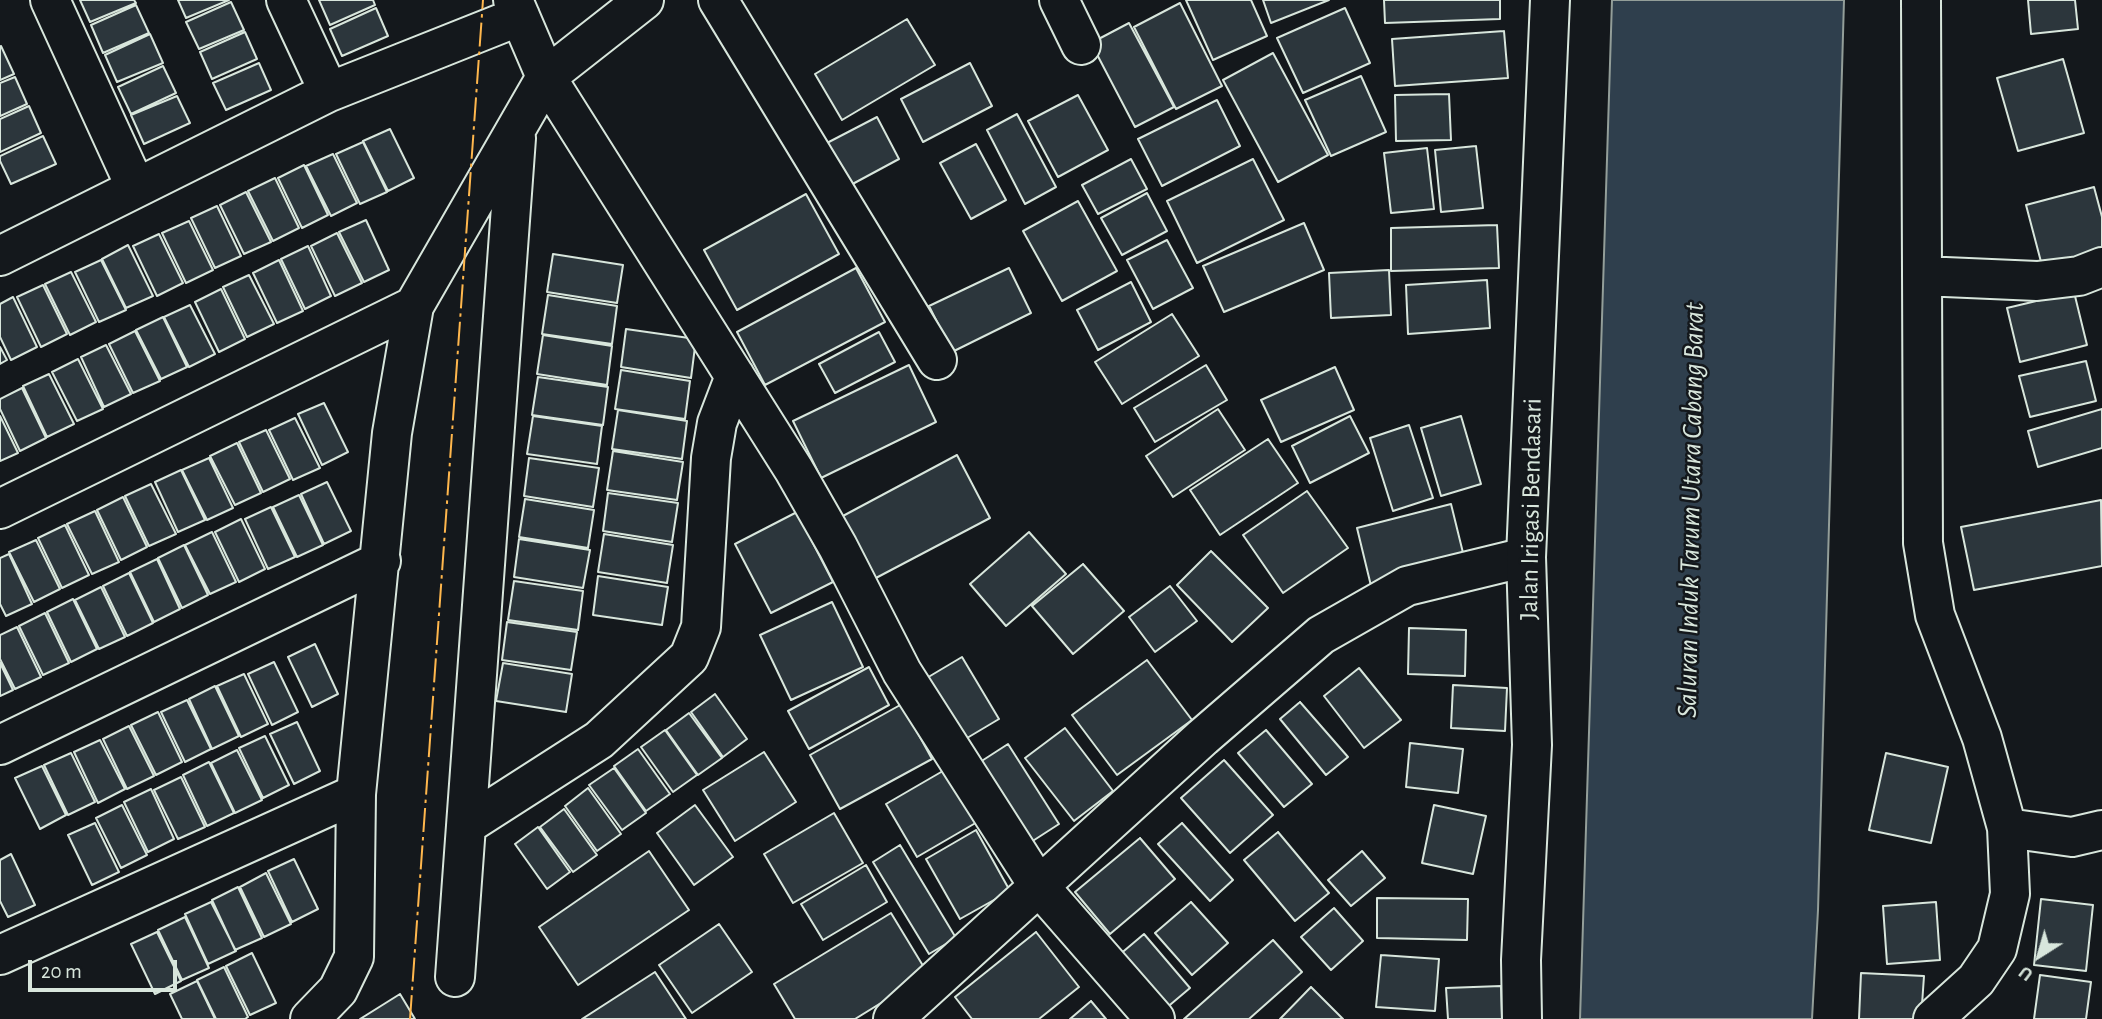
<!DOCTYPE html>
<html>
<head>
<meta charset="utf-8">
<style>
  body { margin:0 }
  #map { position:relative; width:2102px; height:1019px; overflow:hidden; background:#14181c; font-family:"Alegreya Sans",sans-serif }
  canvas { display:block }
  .north { position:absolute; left:2004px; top:921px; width:70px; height:70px; -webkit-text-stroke:5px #14181c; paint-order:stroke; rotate:217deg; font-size:19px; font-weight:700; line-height:28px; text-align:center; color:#d8e6dc }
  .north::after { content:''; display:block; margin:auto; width:24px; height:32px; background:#d8e6dc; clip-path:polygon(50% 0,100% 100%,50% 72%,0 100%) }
  .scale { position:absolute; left:28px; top:960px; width:149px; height:32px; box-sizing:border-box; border:4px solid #d8e6dc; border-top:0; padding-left:9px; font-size:21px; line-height:24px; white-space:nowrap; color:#d8e6dc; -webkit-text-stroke:5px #14181c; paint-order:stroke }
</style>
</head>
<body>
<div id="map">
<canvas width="2102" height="1019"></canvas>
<div class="north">U</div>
<div class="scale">20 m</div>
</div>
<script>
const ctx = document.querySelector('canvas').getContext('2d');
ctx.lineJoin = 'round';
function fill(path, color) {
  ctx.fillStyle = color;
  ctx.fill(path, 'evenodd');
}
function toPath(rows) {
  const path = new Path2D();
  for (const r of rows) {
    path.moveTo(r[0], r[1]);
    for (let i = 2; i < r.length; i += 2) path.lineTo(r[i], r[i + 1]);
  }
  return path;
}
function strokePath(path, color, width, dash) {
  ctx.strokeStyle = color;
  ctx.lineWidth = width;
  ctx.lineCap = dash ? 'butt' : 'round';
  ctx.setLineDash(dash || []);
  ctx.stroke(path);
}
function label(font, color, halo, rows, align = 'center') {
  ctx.font = font + ' "Alegreya Sans",sans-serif';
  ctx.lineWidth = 5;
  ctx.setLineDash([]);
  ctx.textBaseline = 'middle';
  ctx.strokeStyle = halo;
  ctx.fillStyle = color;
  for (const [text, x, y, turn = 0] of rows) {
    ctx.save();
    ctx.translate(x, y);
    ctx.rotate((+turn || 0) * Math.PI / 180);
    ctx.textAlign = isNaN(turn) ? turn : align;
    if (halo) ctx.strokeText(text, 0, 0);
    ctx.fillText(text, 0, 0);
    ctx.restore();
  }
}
const water = toPath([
  [1612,0,1844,0,1818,910,1812,1019,1580,1019,1612,0]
]);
fill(water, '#2f3f4d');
strokePath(water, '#939e99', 2);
const building = toPath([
  [80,0,134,0,136,3,90,22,80,0],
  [178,0,229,0,186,18,178,0],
  [319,0,373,0,375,5,330,25,319,0],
  [1186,0,1251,0,1267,36,1213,60,1186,0],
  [1263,0,1329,0,1271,23,1263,0],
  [1384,0,1500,0,1500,19,1385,23,1384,0],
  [2028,0,2075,0,2078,29,2031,34,2028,0],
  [231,2,244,30,199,49,186,22,231,2],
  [1180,3,1222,86,1176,109,1134,27,1180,3],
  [136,5,149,33,103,53,91,25,136,5],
  [376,8,388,36,342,56,330,29,376,8],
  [1345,8,1370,63,1303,93,1277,38,1345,8],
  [907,19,935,65,842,120,815,74,907,19],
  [1129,23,1174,107,1135,127,1091,43,1129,23],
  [1504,31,1508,78,1395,86,1392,39,1504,31],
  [245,32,257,59,212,79,200,52,245,32],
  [150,34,163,63,117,82,105,55,150,34],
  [1,46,14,74,0,80,0,47,1,46],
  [1273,53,1328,155,1278,182,1223,80,1273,53],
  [2063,59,2084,133,2018,151,1997,78,2063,59],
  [259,63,271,90,226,110,213,83,259,63],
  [970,63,992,106,923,142,901,99,970,63],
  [163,66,176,93,131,114,118,87,163,66],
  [1361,76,1386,132,1331,156,1305,100,1361,76],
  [15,77,27,104,0,116,0,83,15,77],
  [1449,94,1451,140,1396,141,1395,95,1449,94],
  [1078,95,1108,150,1058,177,1028,121,1078,95],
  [177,96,190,123,144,144,131,115,177,96],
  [1217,100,1240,146,1162,186,1138,139,1217,100],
  [29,106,41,133,0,152,0,119,29,106],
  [1017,114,1056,187,1025,204,987,130,1017,114],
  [877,117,899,159,847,187,825,144,877,117],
  [390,129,414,178,388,191,363,141,390,129],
  [43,136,56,164,11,184,0,161,0,156,43,136],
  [363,142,387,192,360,204,336,154,363,142],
  [976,144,1006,200,971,219,940,163,976,144],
  [1476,146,1483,208,1441,212,1435,150,1476,146],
  [1427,148,1434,209,1391,213,1384,153,1427,148],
  [333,154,357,203,331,216,306,166,333,154],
  [1131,159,1147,189,1098,214,1082,185,1131,159],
  [1253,159,1284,220,1197,263,1167,201,1253,159],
  [304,165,328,215,302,228,278,178,304,165],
  [275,178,299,228,273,241,248,191,275,178],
  [2094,187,2102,217,2102,262,2045,277,2026,205,2094,187],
  [246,192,271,242,244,254,220,205,246,192],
  [1147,193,1167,231,1122,255,1101,218,1147,193],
  [806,194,839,254,737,310,704,250,806,194],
  [1078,201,1117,271,1062,301,1023,231,1078,201],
  [217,206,241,256,215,268,191,218,217,206],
  [366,220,389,270,364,282,339,232,366,220],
  [189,221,213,270,186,283,162,233,189,221],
  [1304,223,1324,270,1224,312,1203,266,1304,223],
  [1497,225,1499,268,1391,271,1391,228,1497,225],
  [337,233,362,283,335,296,311,246,337,233],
  [159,234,183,283,157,296,133,246,159,234],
  [1167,240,1193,288,1153,309,1127,260,1167,240],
  [128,245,153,296,126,308,102,259,128,245],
  [308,246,331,296,305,309,281,259,308,246],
  [553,254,623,265,617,303,547,292,553,254],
  [101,260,126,310,99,322,75,272,101,260],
  [279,260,303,311,277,323,253,273,279,260],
  [856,268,885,322,765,385,737,332,856,268],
  [1009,268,1031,313,952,352,929,306,1009,268],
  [1389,270,1391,315,1331,318,1329,273,1389,270],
  [71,272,96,322,70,335,45,284,71,272],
  [249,275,274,324,247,337,223,287,249,275],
  [1487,280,1490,328,1408,334,1406,285,1487,280],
  [1131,282,1151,322,1098,350,1077,310,1131,282],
  [43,285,67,334,41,347,17,297,43,285],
  [221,289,245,339,219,352,195,302,221,289],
  [2074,292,2087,345,2020,362,2007,308,2074,292],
  [548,295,617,306,612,344,542,334,548,295],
  [13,297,37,347,11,360,0,337,0,304,13,297],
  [190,305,215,354,189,367,164,317,190,305],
  [1172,314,1199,356,1122,404,1095,362,1172,314],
  [163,317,187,367,161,379,136,330,163,317],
  [626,329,696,339,691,378,621,367,626,329],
  [135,331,160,381,133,393,109,344,135,331],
  [879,332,895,362,835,393,819,364,879,332],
  [543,335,612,346,607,385,537,374,543,335],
  [106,345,131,394,104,407,81,357,106,345],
  [0,347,7,360,0,364,0,347],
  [78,359,103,409,77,421,52,372,78,359],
  [2086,361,2096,401,2030,417,2019,376,2086,361],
  [909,365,936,422,821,478,793,421,909,365],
  [1206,365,1227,400,1155,442,1134,408,1206,365],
  [1335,367,1354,410,1281,442,1261,400,1335,367],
  [621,370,690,381,685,419,615,409,621,370],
  [49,374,74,424,47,437,23,386,49,374],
  [538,377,608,387,603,425,532,415,538,377],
  [22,388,46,438,20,451,0,409,0,399,22,388],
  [324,403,348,452,322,465,298,414,324,403],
  [1218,409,1245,450,1173,497,1146,456,1218,409],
  [2102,409,2102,448,2038,467,2028,431,2102,409],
  [618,410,687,421,682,459,612,449,618,410],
  [0,416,18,453,0,461,0,416],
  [533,416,602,426,597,464,527,454,533,416],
  [1350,416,1369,453,1310,483,1292,446,1350,416],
  [1461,416,1481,484,1441,496,1421,428,1461,416],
  [295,418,320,468,293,480,269,430,295,418],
  [1409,425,1433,498,1393,511,1370,438,1409,425],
  [266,430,290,479,263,492,239,442,266,430],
  [1268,439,1298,483,1220,535,1190,490,1268,439],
  [237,443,261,493,235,505,210,456,237,443],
  [613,451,683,462,677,500,607,490,613,451],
  [957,455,990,518,874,579,841,517,957,455],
  [209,458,233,508,207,520,182,470,209,458],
  [529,458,599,468,593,507,524,496,529,458],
  [181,470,205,520,178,532,155,482,181,470],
  [327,482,351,531,324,544,301,494,327,482],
  [151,484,176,534,149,546,125,496,151,484],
  [1307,491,1348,548,1283,593,1243,535,1307,491],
  [608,493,678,503,672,542,603,531,608,493],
  [299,495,323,545,297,557,273,507,299,495],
  [123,497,147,547,121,560,97,510,123,497],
  [525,499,594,510,588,548,519,537,525,499],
  [2101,500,2102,566,1974,590,1961,527,2101,500],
  [1451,504,1466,565,1372,590,1357,528,1451,504],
  [271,507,295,557,268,569,245,519,271,507],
  [95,511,119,562,92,574,67,524,95,511],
  [797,512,833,582,771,613,735,544,797,512],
  [241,519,265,569,239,582,215,532,241,519],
  [65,525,89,575,62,588,38,538,65,525],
  [212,532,236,582,210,594,185,545,212,532],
  [1029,532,1066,574,1006,626,970,584,1029,532],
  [604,534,673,545,667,583,598,572,604,534],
  [519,539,590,550,583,588,514,577,519,539],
  [36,540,60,589,34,602,9,552,36,540],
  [184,545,208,595,182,608,158,558,184,545],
  [1211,551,1268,608,1232,642,1177,585,1211,551],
  [9,554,32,604,6,616,0,604,0,558,9,554],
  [157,559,180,609,154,622,130,572,157,559],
  [1083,564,1124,611,1073,654,1032,606,1083,564],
  [129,573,153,623,127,636,103,586,129,573],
  [598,576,668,587,662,625,593,615,598,576],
  [514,581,583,591,578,630,508,620,514,581],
  [1170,586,1197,621,1155,652,1129,617,1170,586],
  [101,587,125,637,99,649,75,600,101,587],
  [73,599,97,649,71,662,47,612,73,599],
  [832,602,863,667,791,700,760,635,832,602],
  [45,613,69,663,43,675,19,626,45,613],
  [507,622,577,632,571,670,502,660,507,622],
  [17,627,41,677,15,689,0,659,0,635,17,627],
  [1409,628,1466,630,1465,676,1408,674,1409,628],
  [315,644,338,694,312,707,288,657,315,644],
  [962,657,999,719,957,744,920,682,962,657],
  [1147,660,1192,720,1117,775,1072,715,1147,660],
  [274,662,298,712,272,725,248,674,274,662],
  [0,663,13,690,0,696,0,663],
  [503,663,572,674,566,712,496,701,503,663],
  [869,667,889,705,809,749,788,711,869,667],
  [1359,668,1401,720,1364,748,1324,696,1359,668],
  [244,674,268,724,241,737,217,686,244,674],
  [1453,685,1507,688,1505,731,1451,728,1453,685],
  [215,686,239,736,212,749,189,699,215,686],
  [715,694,747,739,723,757,691,712,715,694],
  [187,700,211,749,185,762,161,712,187,700],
  [1300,702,1348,757,1326,775,1280,719,1300,702],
  [902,704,932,759,840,809,810,755,902,704],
  [158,712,182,762,156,775,131,725,158,712],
  [689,713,722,758,698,775,666,730,689,713],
  [297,722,320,771,294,784,270,734,297,722],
  [129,726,154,776,127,789,103,739,129,726],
  [1065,728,1113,791,1074,821,1025,758,1065,728],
  [665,730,697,775,673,792,641,747,665,730],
  [1266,730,1312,784,1284,807,1238,753,1266,730],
  [265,736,289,785,263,798,239,748,265,736],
  [100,740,125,789,98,803,74,752,100,740],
  [1410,743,1463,749,1458,793,1406,787,1410,743],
  [1008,744,1059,824,1028,844,977,764,1008,744],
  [638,749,670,794,646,811,614,766,638,749],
  [237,750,262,800,235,813,211,763,237,750],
  [764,752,796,802,735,841,703,790,764,752],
  [71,753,95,802,68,815,44,765,71,753],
  [1886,753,1948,767,1931,843,1869,830,1886,753],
  [1224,760,1273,815,1230,853,1181,798,1224,760],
  [209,762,234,813,207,826,183,775,209,762],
  [42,766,66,815,40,829,15,778,42,766],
  [614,768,646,813,622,830,589,785,614,768],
  [948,768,979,821,917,857,886,804,948,768],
  [181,777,205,827,178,839,154,790,181,777],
  [588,788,621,834,597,851,565,806,588,788],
  [151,789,174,839,148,852,124,802,151,789],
  [122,805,147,855,121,868,96,818,122,805],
  [695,805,733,857,694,885,657,833,695,805],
  [1434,805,1486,816,1473,874,1422,863,1434,805],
  [564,809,597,855,573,872,540,827,564,809],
  [834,813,863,863,793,903,764,854,834,813],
  [95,823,119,872,92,885,68,835,95,823],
  [1182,823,1233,880,1210,901,1158,844,1182,823],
  [538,827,570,872,547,889,515,844,538,827],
  [976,830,1010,891,960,919,926,859,976,830],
  [1278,832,1329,893,1295,921,1244,860,1278,832],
  [1140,838,1175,879,1110,934,1075,892,1140,838],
  [900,845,956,938,929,954,873,862,900,845],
  [649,851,689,910,578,985,539,927,649,851],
  [1362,851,1385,878,1351,906,1328,880,1362,851],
  [11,854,35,905,8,917,0,901,0,860,11,854],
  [294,859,318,909,292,922,268,871,294,859],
  [866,865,887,902,823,940,801,904,866,865],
  [266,873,291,924,264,937,240,887,266,873],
  [238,887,262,938,235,950,212,900,238,887],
  [1377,898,1468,899,1467,940,1377,938,1377,898],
  [2041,899,2093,905,2086,971,2034,965,2041,899],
  [211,902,236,951,208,964,185,914,211,902],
  [1191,902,1228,943,1192,975,1155,933,1191,902],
  [1936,902,1940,960,1887,964,1883,906,1936,902],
  [1334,908,1363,941,1331,970,1301,937,1334,908],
  [891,913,928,974,855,1019,795,1019,774,984,891,913],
  [185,917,209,968,182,980,158,930,185,917],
  [719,924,752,972,692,1013,659,965,719,924],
  [157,932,181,981,155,994,131,944,157,932],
  [1036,932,1079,987,1039,1019,972,1019,955,997,1036,932],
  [1144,934,1190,988,1158,1015,1112,961,1144,934],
  [1273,940,1302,972,1249,1019,1184,1019,1273,940],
  [252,953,276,1003,250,1015,226,966,252,953],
  [1381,955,1439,959,1435,1011,1376,1007,1381,955],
  [224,967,248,1017,245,1019,216,1019,197,980,224,967],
  [655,972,686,1019,582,1019,655,972],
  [1861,973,1924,976,1921,1019,1859,1019,1861,973],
  [2040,975,2091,982,2086,1019,2034,1019,2040,975],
  [197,981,215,1019,182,1019,170,994,197,981],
  [1501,986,1502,1019,1448,1019,1446,988,1501,986],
  [1311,987,1343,1019,1280,1019,1311,987],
  [400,994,415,1019,360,1019,400,994],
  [1091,1001,1106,1019,1070,1019,1091,1001]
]);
fill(building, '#2c363c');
strokePath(building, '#d8e6dc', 2);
const street = toPath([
  [50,0,136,188],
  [286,0,329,92],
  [513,0,546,77,794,470,838,547,902,672,1038,885,1155,1019],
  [718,0,937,360],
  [1059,0,1081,45],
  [1921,0,1923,543,1935,615,1982,738,2007,828,2010,894,1997,949,1976,980,1933,1019],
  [0,256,329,92,520,16],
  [1922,276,2037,281,2079,276,2102,267],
  [0,509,414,306],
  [0,745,381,561],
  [468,824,599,740,689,657,701,627,711,458,717,423,735,376],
  [2007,828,2072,837,2102,830],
  [0,955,356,794],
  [455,977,516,138],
  [310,1019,338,990,354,957,356,794,392,433,414,306,546,77,644,0],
  [893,1019,1203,737,1321,635,1407,586,1526,557]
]);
const secondary = toPath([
  [1522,1019,1521,960,1532,745,1526,557,1550,0]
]);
strokePath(street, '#d8e6dc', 42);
strokePath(secondary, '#d8e6dc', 42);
strokePath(street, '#14181c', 38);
strokePath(secondary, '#14181c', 38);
strokePath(toPath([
  [410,1019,483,0]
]), '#ffb74d', 2, [24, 5, 3.5, 5]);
label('26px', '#d8e6dc', '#14181c', [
  ["Jalan Irigasi Bendasari",1531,509,-89]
]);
label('italic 28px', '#d8e6dc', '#14181c', [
  ["Saluran Induk Tarum Utara Cabang Barat",1691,510,-89]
]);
</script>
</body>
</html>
